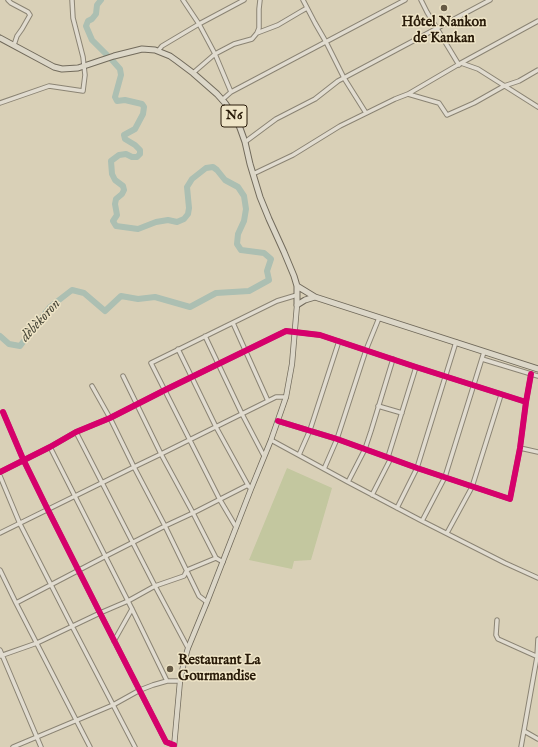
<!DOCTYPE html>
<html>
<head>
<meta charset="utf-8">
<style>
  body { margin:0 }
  canvas { display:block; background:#d9d0b7 }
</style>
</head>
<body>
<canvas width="538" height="747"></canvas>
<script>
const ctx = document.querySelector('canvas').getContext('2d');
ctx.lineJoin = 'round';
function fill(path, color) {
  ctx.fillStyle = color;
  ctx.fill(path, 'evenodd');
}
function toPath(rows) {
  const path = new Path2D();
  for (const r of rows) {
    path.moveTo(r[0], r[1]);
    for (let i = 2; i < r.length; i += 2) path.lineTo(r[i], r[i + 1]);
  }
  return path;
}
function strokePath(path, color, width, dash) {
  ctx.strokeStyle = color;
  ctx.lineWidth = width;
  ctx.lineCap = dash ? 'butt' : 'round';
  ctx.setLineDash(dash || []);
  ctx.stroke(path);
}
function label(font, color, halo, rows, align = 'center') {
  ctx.font = font + ' "IM FELL English",serif';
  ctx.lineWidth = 3;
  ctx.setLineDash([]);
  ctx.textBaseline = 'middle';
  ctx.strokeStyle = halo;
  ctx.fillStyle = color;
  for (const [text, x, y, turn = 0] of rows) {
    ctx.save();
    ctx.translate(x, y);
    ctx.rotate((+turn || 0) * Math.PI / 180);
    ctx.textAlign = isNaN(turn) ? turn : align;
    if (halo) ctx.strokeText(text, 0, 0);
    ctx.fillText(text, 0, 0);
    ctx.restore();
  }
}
fill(toPath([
  [287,468,332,488,311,560,294,561,292,569,249,560]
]), '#c3c79f');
strokePath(toPath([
  [101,0,97,5,96,14,92,19,88,21,86,26,92,40,107,55],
  [0,336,9,344,20,346,50,307,72,290,84,293,105,311,121,296,138,299,155,297,190,307,216,293,249,291,269,280,267,271,271,259,264,253,241,250,237,244,238,234,244,221,246,209,244,196,238,187,225,180,217,170,213,167,206,168,192,179,187,187,189,208,188,214,184,219,177,222,168,220,156,222,138,229,116,226,113,221,117,215,115,204,116,199,122,194,124,190,123,186,115,180,112,174,111,161,119,155,126,154,132,157,137,157,140,154,140,150,135,145,125,139,124,135,135,129,143,114,144,107,142,104,125,100,117,101,115,97,121,75,120,69,112,60]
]), '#acbfb2', 6);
const minor = toPath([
  [8,0,11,3,28,12,30,15,22,29,17,36,14,45],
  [183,0,199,24,215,54,231,92],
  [303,0,315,23,326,42,344,78,366,113],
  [421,0,427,12,459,65],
  [257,33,278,25,300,12,307,8],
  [158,51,162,46,199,24,244,0],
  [461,63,478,69,538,107],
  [193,73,215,54,234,44,252,39,257,33,259,28,259,9,260,0],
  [408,94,439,103,447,115,474,103,504,86,519,81,538,70],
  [222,100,231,92,405,0],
  [0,103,49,86,83,91,85,75,83,57,73,18,72,0],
  [245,142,276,119,315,99,338,81,490,0],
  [253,174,293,155,340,126,395,99,408,94,461,63,538,21],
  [233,323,268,401],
  [205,336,242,414,264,456],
  [178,349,216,427,249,487],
  [482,359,538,376],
  [123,376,161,454,193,513,216,558,223,562],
  [92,386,110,418,134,467,165,526,199,596,207,602],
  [378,406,402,413],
  [3,412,23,459,48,510,100,613,166,742,174,745],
  [278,421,337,439,417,468,510,499,520,448,526,402,531,374],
  [76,432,155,586,188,648],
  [271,440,348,482,422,521,505,563,538,578],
  [50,447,132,609,167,681],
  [520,448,538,452],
  [299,455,310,430,339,341],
  [388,457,416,367],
  [324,469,337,439,366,350,379,318],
  [0,472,50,447,76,432,110,418,165,390,286,331,320,335,416,367,526,402],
  [0,476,20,524,72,626,135,747],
  [348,482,365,449,371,431,393,359],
  [372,495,391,458],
  [397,508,417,468,456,342],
  [422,521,445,477,484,352],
  [236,527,220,500,151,363,277,301,297,295],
  [0,533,134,467,161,454,276,397,286,397],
  [447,533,472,487,501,395],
  [0,570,16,603,90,747],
  [16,603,106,556,165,526,193,513,248,485],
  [497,620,496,635,498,639,538,657],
  [114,641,132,609],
  [0,650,41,747],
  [0,656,37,643,100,613,128,601,155,586,184,576,187,570,216,558],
  [524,731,538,739],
  [13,747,113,705,140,690,153,685,167,681,180,681],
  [521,747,537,657,538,639]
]);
const major = toPath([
  [174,747,180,681,184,662,188,648,207,602,251,489,271,440,286,397,292,364,297,305]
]);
const highway = toPath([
  [0,38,54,67,62,69,78,68,114,56,142,49,155,50,170,56,177,61,193,73,217,94,225,103,236,119,240,128,245,142,250,164,260,197,269,219,284,252,294,276,297,286,297,305],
  [297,286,315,297,538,369],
  [297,305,305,300,315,297]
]);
strokePath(minor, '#8b8474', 5.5);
strokePath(major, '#726b5c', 6);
strokePath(highway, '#726b5c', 7);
strokePath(minor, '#e1dcd0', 3.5);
strokePath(major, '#dcd7c8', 4.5);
strokePath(highway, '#dcd7c8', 5);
strokePath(toPath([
  [3,412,23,459,48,510,100,613,166,742,174,745],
  [278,421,337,439,417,468,510,499,520,448,526,402,531,374],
  [0,472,50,447,76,432,110,418,165,390,286,331,320,335,416,367,526,402]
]), '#d6006c', 6);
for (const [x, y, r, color] of [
  [444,8,4,"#665a45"],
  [170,669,4,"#665a45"]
]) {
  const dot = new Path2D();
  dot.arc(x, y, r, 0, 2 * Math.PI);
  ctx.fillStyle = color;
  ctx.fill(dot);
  strokePath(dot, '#efe5c7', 1.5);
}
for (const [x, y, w] of [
  [234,116,26]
]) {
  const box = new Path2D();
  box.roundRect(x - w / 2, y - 11, w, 22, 3);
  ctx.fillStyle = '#efe5c7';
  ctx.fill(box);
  strokePath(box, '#281a08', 1);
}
label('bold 13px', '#281a08', null, [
  ["N6",234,116]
]);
label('bold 14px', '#281a08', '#efe5c7', [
  ["Hôtel Nankon",444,23],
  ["de Kankan",444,39],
  ["Restaurant La",178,661,"left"],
  ["Gourmandise",178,677,"left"]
]);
label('italic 15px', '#4a493a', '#efe5c7', [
  ["dèbèkoron",41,321,-48]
]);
</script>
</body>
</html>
